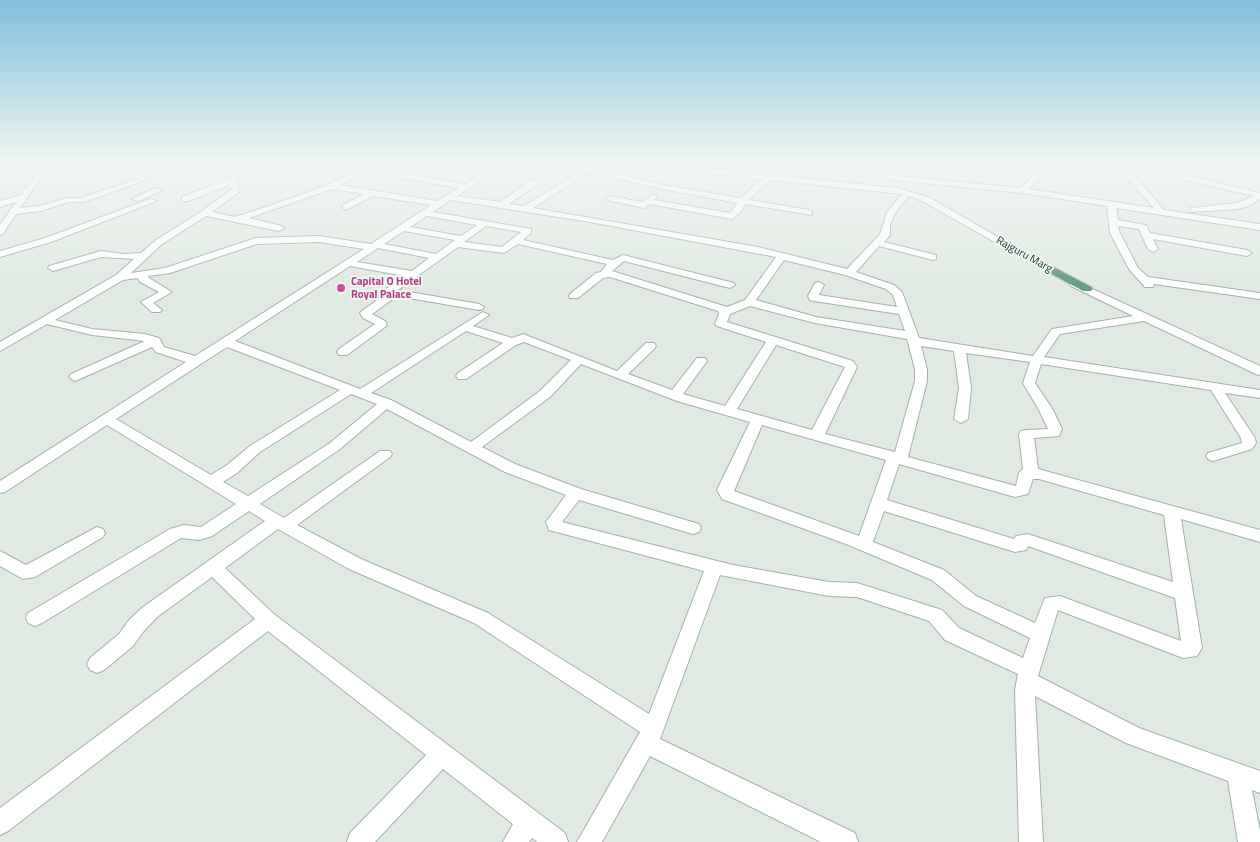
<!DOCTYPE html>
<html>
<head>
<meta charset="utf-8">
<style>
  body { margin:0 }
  canvas { display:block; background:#e0eae3 }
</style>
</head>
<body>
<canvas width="1260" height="842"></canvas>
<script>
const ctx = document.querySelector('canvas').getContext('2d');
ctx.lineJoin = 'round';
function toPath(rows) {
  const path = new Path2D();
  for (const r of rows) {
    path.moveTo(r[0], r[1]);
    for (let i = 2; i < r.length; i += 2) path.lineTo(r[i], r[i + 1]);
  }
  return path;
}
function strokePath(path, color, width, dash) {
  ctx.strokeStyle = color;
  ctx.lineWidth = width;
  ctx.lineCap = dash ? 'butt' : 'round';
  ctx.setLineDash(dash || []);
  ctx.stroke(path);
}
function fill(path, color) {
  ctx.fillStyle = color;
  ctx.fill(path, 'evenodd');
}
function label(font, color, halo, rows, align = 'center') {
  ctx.font = font + ' "Titillium Web",sans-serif';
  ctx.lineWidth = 4;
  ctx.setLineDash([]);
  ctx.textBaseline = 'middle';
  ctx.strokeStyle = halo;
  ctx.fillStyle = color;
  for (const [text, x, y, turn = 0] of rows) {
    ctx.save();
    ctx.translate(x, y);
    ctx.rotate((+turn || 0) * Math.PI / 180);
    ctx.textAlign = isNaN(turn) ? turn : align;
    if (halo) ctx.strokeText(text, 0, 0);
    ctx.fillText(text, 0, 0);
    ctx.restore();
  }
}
const minor = toPath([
  [41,166,72,166,45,172,20,208,40,206,67,198,80,198,138,179,119,166,128,166,149,179,84,202,68,202,41,211,16,214,3,234,0,235,0,225,16,202,0,207,0,201,21,195,41,166],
  [247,166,257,166,242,175,235,181,240,190,239,192,212,212,235,217,272,205,322,187,351,174,341,166,350,166,361,174,340,185,437,201,459,188,390,176,386,174,390,172,406,174,425,166,435,166,416,176,465,184,493,166,502,166,457,196,500,202,532,180,538,180,538,184,509,204,524,206,589,166,598,166,594,169,663,185,741,198,762,179,657,168,653,166,679,166,899,188,930,198,1038,260,1036,262,1030,262,924,202,909,196,895,213,890,225,890,235,884,242,936,255,936,259,933,260,879,246,856,272,894,285,902,292,919,338,1033,356,1052,329,1133,316,1071,286,1070,284,1075,281,1260,366,1260,375,1256,374,1144,321,1060,334,1044,357,1260,390,1260,398,1225,393,1255,438,1256,443,1252,449,1213,461,1208,459,1206,456,1208,453,1242,443,1241,438,1211,390,1041,364,1035,383,1053,410,1062,429,1059,436,1034,438,1038,469,1260,530,1260,542,1181,519,1202,648,1197,656,1183,658,1058,610,1038,676,1139,728,1260,771,1260,793,1252,790,1260,831,1260,842,1238,842,1228,781,1126,743,1035,696,1043,842,1019,842,1015,690,1018,674,945,640,929,621,857,597,829,596,720,575,660,739,855,833,858,842,821,842,650,756,602,842,577,842,640,732,474,623,349,569,278,529,225,568,275,615,565,833,568,842,537,842,532,838,529,842,503,842,513,824,443,769,375,842,347,842,350,833,426,755,268,631,8,831,0,835,0,808,255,619,212,577,157,617,143,632,133,646,104,670,97,673,90,670,87,664,90,658,119,634,129,620,143,607,265,521,249,511,212,536,199,540,181,538,42,623,35,626,28,623,26,618,28,613,170,529,184,525,201,527,236,504,107,425,5,492,0,493,0,481,186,362,156,352,152,347,75,381,69,377,71,374,145,341,92,335,47,324,0,351,0,342,116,275,134,259,101,257,53,271,48,268,49,266,101,251,124,254,141,253,156,240,202,211,232,189,229,185,188,201,182,201,182,197,228,179,236,171,247,166],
  [589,172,663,189,737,203,730,213,654,200,657,196,653,194,642,202,610,196,606,198,607,200,644,208,650,204,732,219,740,213,745,204,812,215,812,211,809,210,749,200,770,180,902,194,887,212,880,234,847,269,758,247,533,208,589,172],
  [332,189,364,194,343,205,342,207,346,210,373,196,431,205,371,244,319,236,256,238,165,268,131,273,162,244,206,216,279,231,284,228,282,226,249,218,332,189],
  [451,200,590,222,776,257,745,300,727,307,612,271,624,261,730,288,735,285,734,283,623,255,613,260,523,240,531,233,531,229,433,212,451,200],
  [427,216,477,225,461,236,410,227,427,216],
  [486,226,521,232,502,247,464,242,486,226],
  [404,231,455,240,436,254,384,244,404,231],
  [319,242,364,249,195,356,164,347,159,338,145,334,92,329,55,320,123,280,138,278,140,282,159,292,141,302,152,312,160,312,162,310,153,303,172,292,149,278,148,276,170,273,257,244,319,242],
  [518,244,607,264,601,272,596,273,570,294,569,296,570,298,578,298,603,278,610,277,718,311,719,314,715,324,717,326,766,342,725,406,683,394,707,361,705,358,697,358,672,390,628,374,654,349,656,346,654,343,646,343,617,371,528,336,524,334,512,338,473,326,489,315,483,312,360,389,235,341,350,266,405,276,386,289,385,291,387,293,362,311,360,313,363,318,375,324,339,349,337,352,339,355,347,355,385,327,387,325,385,321,372,314,397,296,479,310,483,309,484,307,479,304,398,290,458,247,504,253,518,244],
  [378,248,429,258,412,271,357,262,378,248],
  [784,260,845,275,886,289,893,295,897,307,819,295,824,285,819,282,815,283,808,296,810,300,814,301,899,314,905,331,816,317,756,300,784,260],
  [750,306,815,323,907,339,915,369,915,381,895,452,825,434,857,367,853,361,727,322,730,314,750,306],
  [466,331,503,343,458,373,456,376,458,379,466,379,516,345,524,342,571,360,540,391,471,442,391,400,371,393,466,331],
  [776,345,845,367,812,430,737,409,776,345],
  [921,346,954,351,959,388,954,419,961,423,968,419,971,388,966,353,1030,362,1023,383,1039,410,1048,429,1026,430,1021,431,1019,434,1023,469,1019,473,1016,486,908,457,927,381,927,369,921,346],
  [227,347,340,390,250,446,227,465,211,475,116,419,227,347],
  [581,364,677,401,750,422,717,490,722,499,846,544,932,580,964,606,1030,638,1023,658,959,628,942,610,857,583,829,582,733,565,562,522,579,500,693,534,699,532,701,528,699,524,581,489,515,464,482,447,550,397,581,364],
  [351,394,377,404,330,443,248,496,223,482,237,473,260,452,351,394],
  [387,409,505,472,566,495,546,522,549,530,704,571,649,714,488,613,361,559,297,525,390,457,392,454,390,451,380,451,284,518,260,504,340,449,387,409],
  [762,425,886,460,859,536,734,491,762,425],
  [899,464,1015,497,1028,494,1033,479,1039,479,1164,515,1173,582,1028,534,1016,536,1014,539,887,500,899,464],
  [884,511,1015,552,1026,550,1028,546,1175,598,1181,641,1060,596,1045,598,1035,623,976,596,944,570,873,542,884,511],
  [823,166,839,166,894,176,1021,188,1039,169,1053,166,1065,166,1045,173,1029,189,1154,208,1129,180,1111,166,1120,166,1135,176,1164,210,1260,224,1260,230,1116,208,1118,220,1146,225,1150,233,1247,250,1252,253,1247,256,1153,239,1158,249,1153,252,1148,249,1139,229,1118,226,1120,233,1138,268,1148,277,1260,293,1260,299,1154,284,1153,287,1145,287,1129,269,1110,233,1107,206,1023,193,894,180,823,166],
  [1143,166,1186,167,1195,166,1189,176,1260,193,1260,199,1249,206,1237,209,1191,212,1191,208,1237,203,1254,196,1181,179,1180,177,1184,172,1147,168,1143,166],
  [155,188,162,190,139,201,132,199,155,188],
  [150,199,157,201,51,242,0,257,0,251,45,238,150,199],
  [97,527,103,529,105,533,103,537,35,577,23,579,0,566,0,551,26,565,97,527]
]);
const major = toPath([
  [1019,249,1091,287,1093,289,1091,291,1083,291,1015,254,1014,252,1019,249]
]);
strokePath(minor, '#a3b2a9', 2);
strokePath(major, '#bcc4c0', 2);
fill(minor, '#fff');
fill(major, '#659f84');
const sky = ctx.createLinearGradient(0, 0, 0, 284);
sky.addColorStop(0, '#81bfdc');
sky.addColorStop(0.58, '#f1f6f2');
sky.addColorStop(1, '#f1f6f200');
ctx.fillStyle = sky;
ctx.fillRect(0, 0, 1260, 284);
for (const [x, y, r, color] of [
  [341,288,5,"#d1479c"]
]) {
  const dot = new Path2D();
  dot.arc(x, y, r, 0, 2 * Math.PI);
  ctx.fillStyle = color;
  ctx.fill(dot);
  strokePath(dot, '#f0f7f2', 2);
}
label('11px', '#213a2e', '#f0f7f2', [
  ["Rajguru Marg",1024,255,29]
]);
label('bold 11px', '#b23c85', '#f0f7f2', [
  ["Capital O Hotel",351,282],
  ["Royal Palace",351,295]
], 'left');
</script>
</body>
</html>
